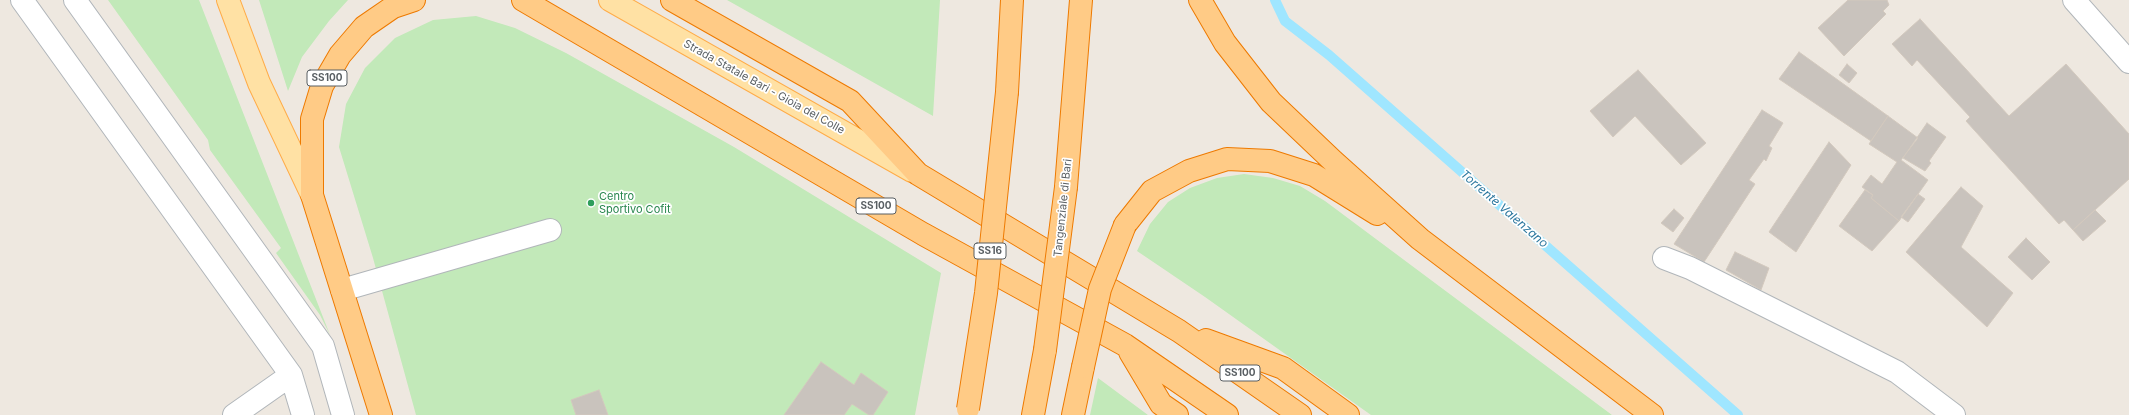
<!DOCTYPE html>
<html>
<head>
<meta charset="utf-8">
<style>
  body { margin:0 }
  canvas { display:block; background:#eee8e0 }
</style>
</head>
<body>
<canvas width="2129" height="415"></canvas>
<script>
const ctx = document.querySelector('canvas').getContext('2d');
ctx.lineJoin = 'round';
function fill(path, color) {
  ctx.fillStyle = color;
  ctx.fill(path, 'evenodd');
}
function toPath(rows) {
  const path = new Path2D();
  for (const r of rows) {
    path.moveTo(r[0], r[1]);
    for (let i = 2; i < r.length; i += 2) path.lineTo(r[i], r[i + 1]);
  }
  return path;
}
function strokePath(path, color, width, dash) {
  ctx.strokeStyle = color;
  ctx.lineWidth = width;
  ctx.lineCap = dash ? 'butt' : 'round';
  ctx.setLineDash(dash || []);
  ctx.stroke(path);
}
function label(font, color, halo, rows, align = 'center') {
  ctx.font = font + ' Inter,sans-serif';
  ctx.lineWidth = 3.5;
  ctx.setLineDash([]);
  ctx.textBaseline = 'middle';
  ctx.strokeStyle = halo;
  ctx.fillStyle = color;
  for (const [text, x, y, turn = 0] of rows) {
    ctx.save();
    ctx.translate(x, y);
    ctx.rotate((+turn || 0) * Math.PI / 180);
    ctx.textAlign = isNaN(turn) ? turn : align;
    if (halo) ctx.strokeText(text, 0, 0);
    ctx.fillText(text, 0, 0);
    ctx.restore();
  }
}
fill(toPath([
  [108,0,199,0,330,335,320,315,276,253,281,248,210,150,208,140],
  [259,0,348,0,329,21,302,57,288,91],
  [727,0,940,0,933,116],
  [476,16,515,28,566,53,734,147,941,273,915,415,416,415,373,258,339,147,346,104,365,68,395,38,433,20],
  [1244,174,1273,178,1300,186,1325,201,1612,415,1371,415,1205,297,1137,251,1150,224,1168,202,1190,188,1217,178],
  [1098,378,1148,415,1090,415]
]), '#c2e9b9');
strokePath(toPath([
  [1275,0,1285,21,1329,55,1738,415]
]), '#9fe6ff', 10);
const building = toPath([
  [1848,0,1887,0,1889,5,1883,11,1886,14,1844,56,1818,28,1848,0],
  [1920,19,2009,116,2066,64,2129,134,2129,179,2073,230,2064,220,2059,224,1966,121,1970,117,1917,60,1912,66,1892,44,1920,19],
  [1799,52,1888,116,1871,141,1779,79,1799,52],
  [1847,64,1857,73,1849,83,1839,75,1847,64],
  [1638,70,1706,143,1681,165,1635,116,1613,137,1590,111,1638,70],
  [1762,110,1783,123,1769,146,1772,148,1766,161,1764,159,1749,180,1755,184,1704,262,1674,244,1762,110],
  [1888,116,1918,138,1901,160,1928,180,1899,221,1871,198,1873,195,1862,187,1871,175,1882,184,1897,162,1869,144,1888,116],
  [1927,123,1946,137,1929,161,1931,163,1925,171,1903,158,1927,123],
  [1829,142,1851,165,1796,252,1769,232,1829,142],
  [1961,187,1983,206,1961,247,2013,293,1987,327,1906,252,1961,187],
  [1865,190,1873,195,1871,198,1899,221,1872,251,1839,226,1865,190],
  [1918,194,1925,199,1908,222,1901,217,1918,194],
  [1674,209,1684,218,1673,232,1661,223,1674,209],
  [2095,210,2106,221,2083,241,2073,230,2095,210],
  [2026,238,2050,262,2032,280,2008,257,2026,238],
  [1735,252,1769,268,1761,290,1726,270,1735,252],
  [821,362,854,385,861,373,888,392,873,415,869,415,852,404,844,415,784,415,821,362],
  [599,390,608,415,576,415,571,400,599,390]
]);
fill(building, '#c9c3bd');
strokePath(building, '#d3c9be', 1);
const minor = toPath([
  [22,0,291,375,303,415],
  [75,0,323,346,343,415],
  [2074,0,2129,62],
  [1664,258,1690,268,1897,372,1954,415],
  [342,290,550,230],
  [234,415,291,375]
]);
const major = toPath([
  [228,0,259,83,312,195],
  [610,0,912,171]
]);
const highway = toPath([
  [523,0,923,234,1125,345,1227,415],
  [672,0,850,101,918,174,1179,331,1300,415],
  [1200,0,1225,43,1271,102,1333,161,1420,239,1652,415],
  [1007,92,1012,0],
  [1066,187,1081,0],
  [1125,225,1152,191,1189,171,1227,159,1270,161,1314,175,1377,214],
  [1206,340,1283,368,1348,415],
  [1130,352,1161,404,1177,415],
  [381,415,312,195,312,119,322,86,340,55,364,27,393,7,414,0],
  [1033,415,1045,350],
  [1073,415,1083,367]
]);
strokePath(minor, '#b1b6ba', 24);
strokePath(major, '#ffac48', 24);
strokePath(highway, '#ee7a00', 24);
strokePath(minor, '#fff', 22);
strokePath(major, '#ffe1a4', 22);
strokePath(highway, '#ffcb86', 22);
const highwayBridge = toPath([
  [1045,350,1066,187],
  [1083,367,1100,289,1125,225],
  [968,409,986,293,1007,92]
]);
strokePath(highwayBridge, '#ee7a00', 24, []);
strokePath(highwayBridge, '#ffcb86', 22);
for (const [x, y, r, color] of [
  [591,203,4,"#2e9e5b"]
]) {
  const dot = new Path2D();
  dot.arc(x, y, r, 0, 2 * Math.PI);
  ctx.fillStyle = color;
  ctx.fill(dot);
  strokePath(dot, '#fff', 1.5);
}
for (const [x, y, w] of [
  [327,78,40],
  [876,206,40],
  [990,251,32],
  [1240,373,40]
]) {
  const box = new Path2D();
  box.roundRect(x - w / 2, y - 8, w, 16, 3);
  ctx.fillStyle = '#fff';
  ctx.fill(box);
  strokePath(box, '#595f63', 1);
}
label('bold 10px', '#595f63', null, [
  ["SS100",327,78],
  ["SS100",876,206],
  ["SS16",990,251],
  ["SS100",1240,373]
]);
label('11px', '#595f63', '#fff', [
  ["Strada Statale Bari - Gioia del Colle",764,87,29],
  ["Tangenziale di Bari",1063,208,-84]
]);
label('11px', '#27864d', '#fff', [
  ["Centro",599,197],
  ["Sportivo Cofit",599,210]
], 'left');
label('italic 12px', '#2d789f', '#fff', [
  ["Torrente Valenzano",1504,209,41]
]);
</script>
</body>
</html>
